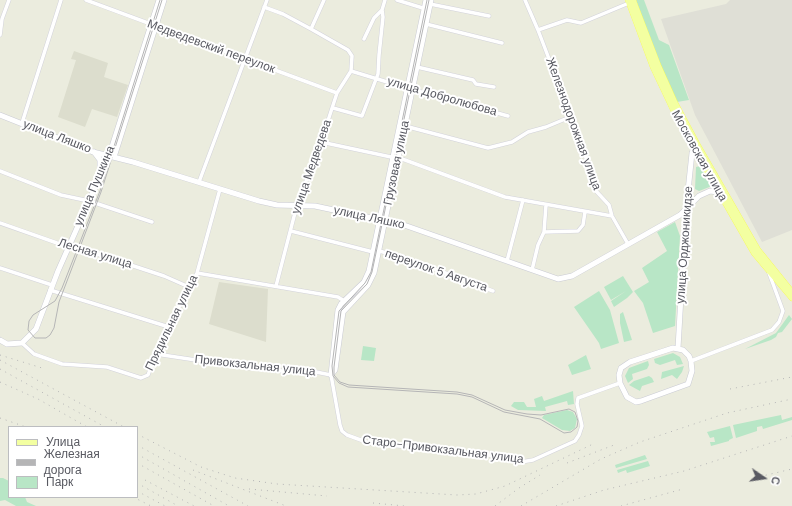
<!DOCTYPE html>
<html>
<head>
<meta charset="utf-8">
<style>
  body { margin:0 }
  #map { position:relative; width:792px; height:506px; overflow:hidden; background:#ebecde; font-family:"DM Sans",sans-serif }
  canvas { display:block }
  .legend { position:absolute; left:8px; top:426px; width:130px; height:72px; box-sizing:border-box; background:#fff; border:1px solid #bcbdc0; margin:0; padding:5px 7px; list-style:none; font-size:12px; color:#585961 }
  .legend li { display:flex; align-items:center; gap:8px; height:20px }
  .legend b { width:20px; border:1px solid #bcbdc0 }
  .north { position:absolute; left:744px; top:458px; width:40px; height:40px; -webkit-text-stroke:3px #fff; paint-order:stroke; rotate:103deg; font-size:11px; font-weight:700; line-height:16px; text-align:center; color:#585961 }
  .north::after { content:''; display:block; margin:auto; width:14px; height:18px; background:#585961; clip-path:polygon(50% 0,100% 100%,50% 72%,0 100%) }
</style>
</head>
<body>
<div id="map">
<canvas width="792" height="506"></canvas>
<ul class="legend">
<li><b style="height:5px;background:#f3ffa1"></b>Улица</li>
<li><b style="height:5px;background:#b5b5b6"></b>Железная дорога</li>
<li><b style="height:11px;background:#b8e6c6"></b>Парк</li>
</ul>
<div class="north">С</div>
</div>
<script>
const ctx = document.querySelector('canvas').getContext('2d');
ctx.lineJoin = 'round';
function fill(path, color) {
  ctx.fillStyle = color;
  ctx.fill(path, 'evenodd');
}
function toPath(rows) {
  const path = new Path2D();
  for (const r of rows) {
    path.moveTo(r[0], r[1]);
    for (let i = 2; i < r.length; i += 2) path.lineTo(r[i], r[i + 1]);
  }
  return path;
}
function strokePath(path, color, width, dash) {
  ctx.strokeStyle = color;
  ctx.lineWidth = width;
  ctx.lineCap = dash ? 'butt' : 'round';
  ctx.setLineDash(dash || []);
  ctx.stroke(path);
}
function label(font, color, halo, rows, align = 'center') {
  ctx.font = font + ' "DM Sans",sans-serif';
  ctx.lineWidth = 4;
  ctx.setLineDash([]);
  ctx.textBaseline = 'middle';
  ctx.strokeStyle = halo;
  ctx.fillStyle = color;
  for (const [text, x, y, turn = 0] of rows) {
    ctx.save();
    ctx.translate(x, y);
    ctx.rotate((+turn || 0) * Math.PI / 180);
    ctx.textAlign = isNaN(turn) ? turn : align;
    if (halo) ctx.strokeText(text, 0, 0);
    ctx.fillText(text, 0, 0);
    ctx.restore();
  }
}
fill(toPath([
  [730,0,792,0,792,230,762,242,695,115,661,19,726,4]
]), '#dfdfd6');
fill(toPath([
  [74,51,108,63,104,77,128,85,117,117,92,109,85,127,58,117,76,60,71,59],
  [219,282,268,289,266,342,209,324]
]), '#dcddcd');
fill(toPath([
  [636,0,644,0,659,40,669,45,689,100,677,102,650,41],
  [700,166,712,186,699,191,695,189,696,167],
  [675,222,680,236,675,326,653,333,643,303,634,291,649,282,642,268,667,251,657,232],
  [623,276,633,292,627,298,614,307,611,301,626,291,611,300,604,287],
  [599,291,610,310,619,343,601,349,599,343,574,307],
  [623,312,632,340,624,342,620,323,620,314],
  [789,315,792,319,782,332,778,333,776,337,771,340,745,349,776,333],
  [363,346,376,348,374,361,361,360],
  [673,353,680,357,683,364,677,365,675,360,660,365,655,363,654,359],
  [586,355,591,369,572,375,568,365],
  [648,361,649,365,647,369,632,374,633,379,628,383,625,376,629,368],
  [684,366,682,372,677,379,672,375,661,379,662,372],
  [649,376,652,378,654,382,642,386,640,391,629,385,634,381],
  [573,391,574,404,568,405,567,401,545,407,546,411,518,410,511,406,514,402,524,402,527,407,536,407,534,399,542,396,544,401],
  [567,410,573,412,577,419,575,428,570,431,562,430,542,418,544,415],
  [781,415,782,420,792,417,792,420,763,429,762,426,757,427,757,431,736,438,733,425],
  [730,426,733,438,729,440,729,441,711,446,710,442,715,442,714,437,710,438,707,432],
  [645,455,647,459,616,468,615,465],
  [648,461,650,466,627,473,626,470,618,473,617,470],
  [0,478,3,478,9,481,9,497,25,497,27,502,36,506,16,506,5,500,0,501]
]), '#b8e6c6');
const street = toPath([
  [86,0,337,93],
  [397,0,426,9],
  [525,0,538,30,583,148,596,191,609,205,612,216,628,244],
  [430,4,489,16],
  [264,7,283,14,311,29,348,50,352,56,351,71,337,93,321,142,297,205,276,286],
  [426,24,502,43],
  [311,29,324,0],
  [538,30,567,20,581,23,629,3],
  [0,35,2,19,9,0],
  [364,39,374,18,382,10,385,0],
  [417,67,473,80,476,84,494,87],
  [351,71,407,88,508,116],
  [333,108,362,116,378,74,379,55,383,17,382,10],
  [22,123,61,0],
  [405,126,488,148,512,142,528,132,546,127,570,117],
  [321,142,405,160,505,197,612,216],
  [0,171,61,195,89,201,152,222],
  [199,182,267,0],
  [0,223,57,243,76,247,164,276,189,287],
  [291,231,373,252],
  [544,232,578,231,583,225,585,212],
  [379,251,403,257,493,291],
  [507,261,523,200],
  [0,268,52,285],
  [532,270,538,245,544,232,546,205],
  [197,273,338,297,344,301],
  [50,290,169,327],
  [22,343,34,354,62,364,107,367,141,378,148,375,160,343,197,273,220,189],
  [156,354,249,368,282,371,316,372,331,375,340,425,342,431,347,435,369,443,489,455,521,462,533,460,575,441,579,435,582,426,577,404,578,398,620,383],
  [691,361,772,330,779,322,783,311,769,273]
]);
const secondary = toPath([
  [0,115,93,152,133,162,259,201,277,205,315,206,404,225,558,279,572,276,680,215,699,196,710,191,718,192],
  [94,152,100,160,100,174],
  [114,157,164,0],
  [0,340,7,344,22,343,36,329,58,271,109,156,159,0],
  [673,348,683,350,689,356,691,361,692,371,688,384,641,401,636,402,627,397,620,383,619,375,621,368,630,362,673,348],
  [678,348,686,210,692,153,695,146],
  [331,375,335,370,343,312,368,285,374,273,431,0],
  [331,375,338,310,341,304,364,282,369,271,426,0]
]);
const primary = toPath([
  [628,0,653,67,680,124,754,253,792,298],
  [633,0,658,65,675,103,697,144,758,250,792,292]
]);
strokePath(street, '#d2d2da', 4.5);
strokePath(secondary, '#cacbd4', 6);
strokePath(primary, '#f9fa4a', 6);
strokePath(street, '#fff', 3.5);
strokePath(secondary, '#fff', 5);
strokePath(primary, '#f3ffa1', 5.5);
strokePath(toPath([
  [160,0,100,191,62,288,55,301,33,315,29,321,28,330,35,338,46,338,50,335,54,328,59,302,101,192,162,0],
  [427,0,371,272,365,283,339,311,332,366,333,376,339,383,348,387,457,394,472,397,504,412,540,419,564,433,571,432,577,427,578,421,575,412,569,409,541,415,527,414,505,410,472,395,457,392,349,385,340,382,334,375,334,367,341,311,367,284,372,272,429,0]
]), '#b5b5b6', 1);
strokePath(toPath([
  [0,355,42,368],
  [0,360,124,427],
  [0,369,105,427],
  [0,382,38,399,87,427],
  [730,389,792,377],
  [0,418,26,427],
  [137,434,201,467,235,478,277,484,457,495,476,494,505,486,593,444],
  [137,445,248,506],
  [137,454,229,506],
  [137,463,214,506],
  [567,463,614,445],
  [193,470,286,506],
  [754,478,792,469],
  [145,480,194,506],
  [137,483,178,506],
  [249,489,327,496],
  [137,491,165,506],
  [133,497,151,506],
  [373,503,405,506],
  [495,506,519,488,540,475],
  [521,506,601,459,640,442,727,413,792,399],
  [556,506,604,490,684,471,792,436],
  [621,506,683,489]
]), '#b5b5b6', 1, [1, 5]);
label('12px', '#585961', '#fff', [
  ["Медведевский переулок",211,47,20],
  ["улица Добролюбова",442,97,16],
  ["Железнодорожная улица",573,124,70],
  ["улица Ляшко",57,137,21],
  ["Московская улица",699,156,61],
  ["Грузовая улица",397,163,-78],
  ["улица Медведева",312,167,-71],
  ["улица Пушкина",95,186,-67],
  ["улица Ляшко",369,218,12],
  ["улица Орджоникидзе",685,245,-86],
  ["Лесная улица",95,254,17],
  ["переулок 5 Августа",436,271,19],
  ["Прядильная улица",172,323,-64],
  ["Привокзальная улица",255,366,6],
  ["Старо-Привокзальная улица",443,450,7]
]);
</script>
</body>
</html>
